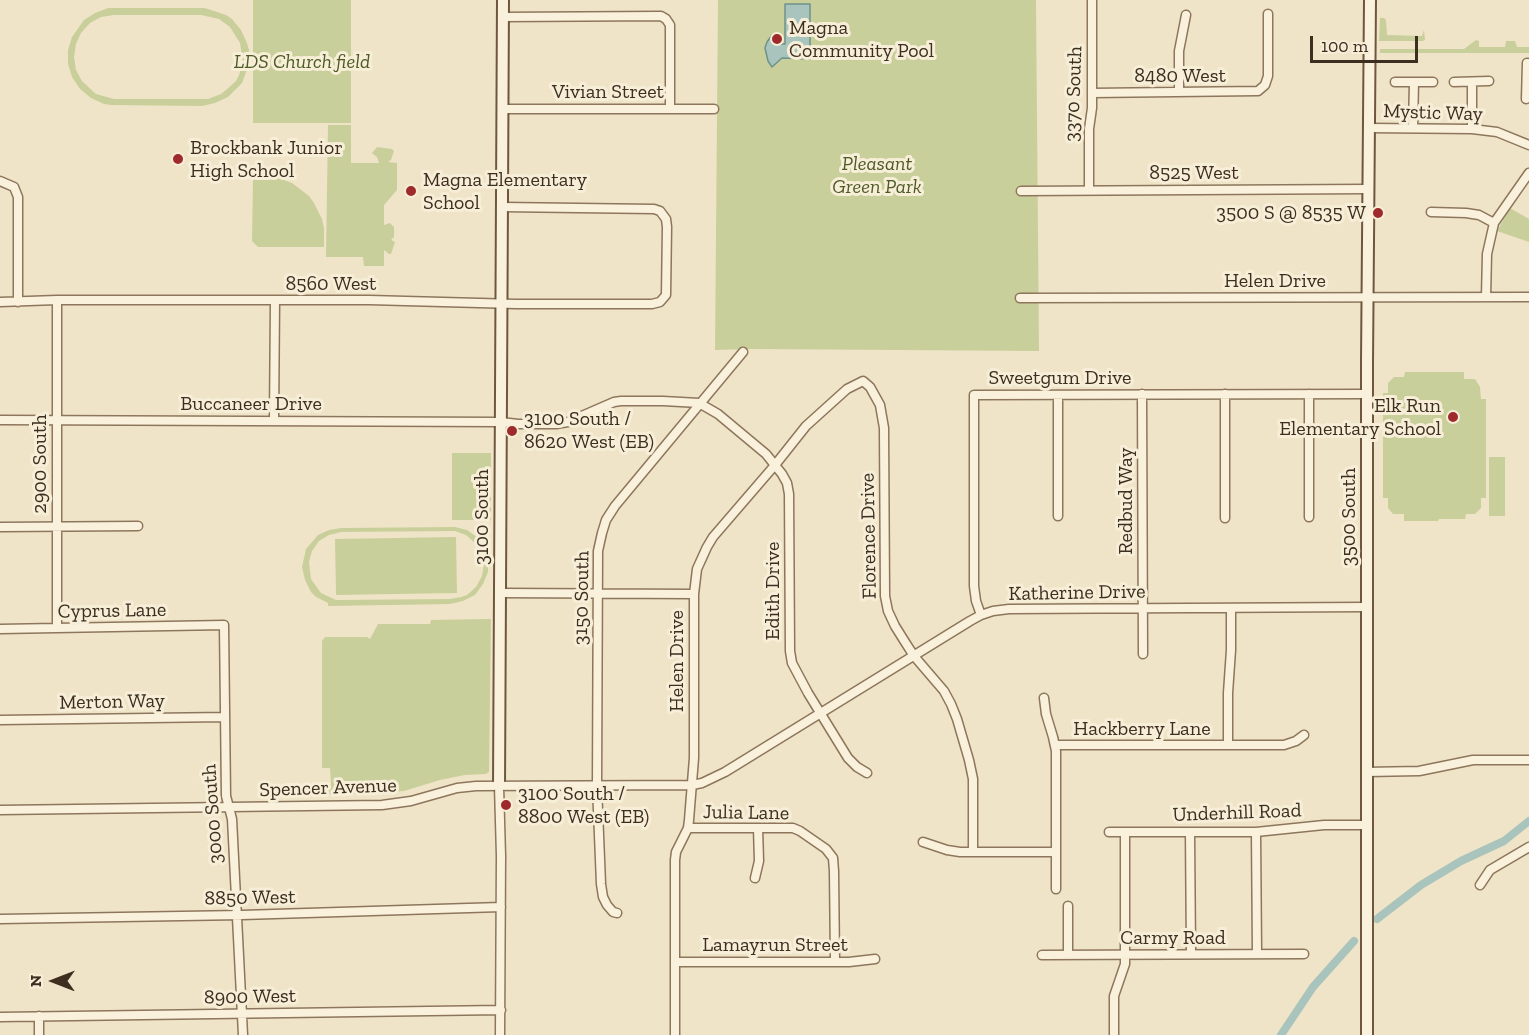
<!DOCTYPE html>
<html>
<head>
<meta charset="utf-8">
<style>
  body { margin:0 }
  #map { position:relative; width:1529px; height:1035px; overflow:hidden; background:#f0e4c8; font-family:"Zilla Slab",serif }
  canvas { display:block }
  .north { position:absolute; left:24px; top:951px; width:60px; height:60px; -webkit-text-stroke:4px #f7eed8; paint-order:stroke; rotate:270deg; font-size:16px; font-weight:700; line-height:24px; text-align:center; color:#3d2e20 }
  .north::after { content:''; display:block; margin:auto; width:21px; height:27px; background:#3d2e20; clip-path:polygon(50% 0,100% 100%,50% 72%,0 100%) }
  .scale { position:absolute; left:1310px; top:36px; width:108px; height:27px; box-sizing:border-box; border:3px solid #3d2e20; border-top:0; padding-left:8px; font-size:18px; line-height:21px; white-space:nowrap; color:#3d2e20; -webkit-text-stroke:4px #f7eed8; paint-order:stroke }
</style>
</head>
<body>
<div id="map">
<canvas width="1529" height="1035"></canvas>
<div class="north">N</div>
<div class="scale">100 m</div>
</div>
<script>
const ctx = document.querySelector('canvas').getContext('2d');
ctx.lineJoin = 'round';
function fill(path, color) {
  ctx.fillStyle = color;
  ctx.fill(path, 'evenodd');
}
function toPath(rows) {
  const path = new Path2D();
  for (const r of rows) {
    path.moveTo(r[0], r[1]);
    for (let i = 2; i < r.length; i += 2) path.lineTo(r[i], r[i + 1]);
  }
  return path;
}
function strokePath(path, color, width, dash) {
  ctx.strokeStyle = color;
  ctx.lineWidth = width;
  ctx.lineCap = dash ? 'butt' : 'round';
  ctx.setLineDash(dash || []);
  ctx.stroke(path);
}
function label(font, color, halo, rows, align = 'center') {
  ctx.font = font + ' "Zilla Slab",serif';
  ctx.lineWidth = 6;
  ctx.setLineDash([]);
  ctx.textBaseline = 'middle';
  ctx.strokeStyle = halo;
  ctx.fillStyle = color;
  for (const [text, x, y, turn = 0] of rows) {
    ctx.save();
    ctx.translate(x, y);
    ctx.rotate((+turn || 0) * Math.PI / 180);
    ctx.textAlign = isNaN(turn) ? turn : align;
    if (halo) ctx.strokeText(text, 0, 0);
    ctx.fillText(text, 0, 0);
    ctx.restore();
  }
}
fill(toPath([
  [253,0,351,0,351,123,253,123],
  [718,0,1036,0,1039,351,751,349,715,350],
  [108,8,205,8,226,15,232,19,241,30,247,43,249,50,249,64,242,83,228,97,215,103,202,106,111,105,104,104,91,98,80,89,72,77,68,64,68,50,72,37,84,20,95,13],
  [114,15,201,15,219,19,230,27,240,43,243,62,239,75,236,81,226,90,221,94,208,99,114,99,96,94,82,81,76,70,74,57,76,44,81,33,90,23,101,17],
  [1380,18,1384,18,1386,20,1387,35,1422,36,1424,30,1425,40,1423,41,1379,41],
  [1476,40,1479,41,1479,47,1505,47,1506,41,1515,41,1517,47,1529,47,1529,53,1380,53,1380,49,1464,49],
  [328,125,351,125,351,163,379,163,377,157,372,153,377,147,392,149,394,151,391,160,388,162,397,163,397,190,384,205,384,225,390,223,394,227,394,237,391,240,395,242,391,254,389,254,384,250,384,266,364,266,363,257,326,257],
  [253,176,269,176,281,179,292,183,309,196,314,203,322,219,324,228,324,247,258,247,252,241],
  [1510,208,1529,219,1529,242,1497,231],
  [1405,372,1464,372,1464,379,1475,379,1480,387,1481,399,1486,399,1486,498,1481,498,1481,508,1475,514,1466,514,1465,519,1439,519,1438,521,1404,521,1404,514,1393,514,1388,508,1388,498,1383,498,1383,393,1388,393,1388,383,1394,377,1404,377],
  [452,453,491,453,491,520,452,520],
  [1489,457,1505,457,1505,516,1489,516],
  [455,527,467,530,477,537,484,547,488,559,488,572,483,584,475,595,463,601,450,604,328,606,328,603,316,597,311,592,305,580,302,567,306,549,318,535,329,530,341,528],
  [455,531,466,535,475,543,481,553,484,565,482,576,476,587,467,595,461,597,450,599,336,600,321,593,311,579,309,562,312,551,319,541,329,535,341,532],
  [456,537,457,593,336,595,335,539],
  [491,619,489,772,486,774,465,775,440,780,404,791,363,794,325,795,323,793,322,785,331,784,330,768,322,768,322,641,325,637,367,637,370,639,378,624,430,624,431,620]
]), '#c9cf9b');
const water = toPath([
  [785,4,810,4,810,59,782,58,772,67,768,61,765,48,767,42,772,35,781,44,785,44,785,4]
]);
fill(water, '#a9c4bc');
strokePath(water, '#6f938a', 1.5);
strokePath(toPath([
  [1377,919,1421,885,1461,861,1504,841,1529,821],
  [1281,1035,1313,987,1354,941]
]), '#a9c4bc', 8);
const street = toPath([
  [503,17,661,16,666,19,670,25,670,109],
  [1395,82,1433,82],
  [1454,82,1489,81],
  [1472,82,1472,129],
  [1179,92,1179,51,1186,15],
  [1092,93,1258,91,1265,85,1268,76,1268,14],
  [1526,99,1527,63],
  [502,109,714,109],
  [1369,128,1472,129,1497,132,1529,145],
  [1413,128,1414,82],
  [0,181,14,187,18,197,18,302],
  [1089,190,1089,129,1092,108,1092,0],
  [1021,191,1368,189],
  [1431,212,1466,213,1479,215,1494,223],
  [1486,297,1487,254,1494,223,1529,173],
  [1020,298,1529,297],
  [0,302,57,300,369,300,516,304,652,304,660,302,666,295,667,227,666,219,660,211,654,209,502,207],
  [1142,394,1143,654],
  [1225,394,1225,518],
  [1309,394,1309,517],
  [1058,395,1058,516],
  [0,420,501,422,518,424,556,424,568,422,614,402,621,401,663,401,699,403,718,414,766,454,782,474,787,483,789,494,790,651,792,663,808,693,848,758,857,767,867,773],
  [274,421,275,300],
  [0,527,138,526],
  [500,593,694,594],
  [981,615,976,601,974,586,974,395,1367,394],
  [57,628,57,300],
  [0,629,224,625,226,796,232,819,243,1035],
  [1044,698,1046,714,1053,737,1056,751,1056,889],
  [0,720,225,717],
  [1055,745,1284,745,1296,741,1304,735],
  [1228,745,1228,693,1231,650,1231,608],
  [1366,772,1419,771,1473,760,1529,760],
  [499,786,501,856,500,1035],
  [0,810,382,805,411,801,457,788,476,786,692,785,702,783,725,772,970,621,981,615,993,611,1009,609,1367,607],
  [688,828,793,828,800,831,826,849,833,858,834,871,835,962],
  [1109,832,1256,832,1324,825,1366,825],
  [1190,832,1191,953],
  [1256,832,1257,954],
  [923,842,947,850,960,852,1056,852],
  [755,878,759,861,758,828],
  [1480,885,1490,870,1529,847],
  [1068,906,1068,955],
  [617,913,613,912,607,905,603,897,601,884,597,786,598,551,602,533,606,520,615,506,743,352],
  [0,919,242,915,501,907],
  [1042,955,1304,954],
  [675,962,849,962,875,959],
  [39,1016,39,1035],
  [0,1017,501,1010],
  [675,1035,675,860,676,852,688,828,689,820,694,758,694,594,697,569,707,547,713,537,775,465,806,426,847,389,863,381,870,387,880,405,884,428,885,596,888,611,895,626,905,642,914,656,944,691,951,704,957,719,969,760,973,779,973,852],
  [1114,1035,1114,996,1125,964,1125,832]
]);
const secondary = toPath([
  [499,786,503,0],
  [1367,1035,1367,362,1370,0]
]);
strokePath(street, '#8d765c', 11);
strokePath(secondary, '#6f573f', 14);
strokePath(street, '#faf1dc', 8);
strokePath(secondary, '#faf1dc', 10);
for (const [x, y, r, color] of [
  [777,39,6,"#9e2a2b"],
  [178,159,6,"#9e2a2b"],
  [411,191,6,"#9e2a2b"],
  [1378,213,6,"#9e2a2b"],
  [1453,417,6,"#9e2a2b"],
  [512,431,6,"#9e2a2b"],
  [506,805,6,"#9e2a2b"]
]) {
  const dot = new Path2D();
  dot.arc(x, y, r, 0, 2 * Math.PI);
  ctx.fillStyle = color;
  ctx.fill(dot);
  strokePath(dot, '#f7eed8', 2);
}
label('20px', '#3d2e20', '#f7eed8', [
  ["Magna",789,28],
  ["Community Pool",789,51],
  ["Brockbank Junior",190,148],
  ["High School",190,171],
  ["Magna Elementary",423,180],
  ["School",423,203],
  ["3500 S @ 8535 W",1366,213,"right"],
  ["Elk Run",1441,406,"right"],
  ["Elementary School",1441,429,"right"],
  ["3100 South /",524,419],
  ["8620 West (EB)",524,442],
  ["3100 South /",518,794],
  ["8800 West (EB)",518,817]
], 'left');
label('italic 20px', '#4d5a26', '#f7eed8', [
  ["LDS Church field",302,62],
  ["Pleasant",877,164],
  ["Green Park",877,187]
]);
label('20px', '#3d2e20', '#f7eed8', [
  ["8480 West",1180,76],
  ["Vivian Street",608,92],
  ["3370 South",1074,94,-88],
  ["Mystic Way",1433,113,2],
  ["8525 West",1194,173],
  ["Helen Drive",1275,281],
  ["8560 West",331,284],
  ["Sweetgum Drive",1060,378],
  ["Buccaneer Drive",251,404],
  ["2900 South",40,464,-90],
  ["Redbud Way",1126,501,-90],
  ["3100 South",482,517,-90],
  ["3500 South",1349,517,-90],
  ["Florence Drive",869,536,-91],
  ["Edith Drive",773,591,-90],
  ["Katherine Drive",1077,593,-1],
  ["3150 South",582,598,-89],
  ["Cyprus Lane",112,611,-1],
  ["Helen Drive",677,661,-90],
  ["Merton Way",112,702,-1],
  ["Hackberry Lane",1142,729],
  ["Spencer Avenue",328,788,-2],
  ["Julia Lane",746,813,1],
  ["Underhill Road",1237,813,-2],
  ["3000 South",213,814,-94],
  ["8850 West",250,898,-1],
  ["Carmy Road",1173,938],
  ["Lamayrun Street",775,945],
  ["8900 West",250,997,-1]
]);
</script>
</body>
</html>
